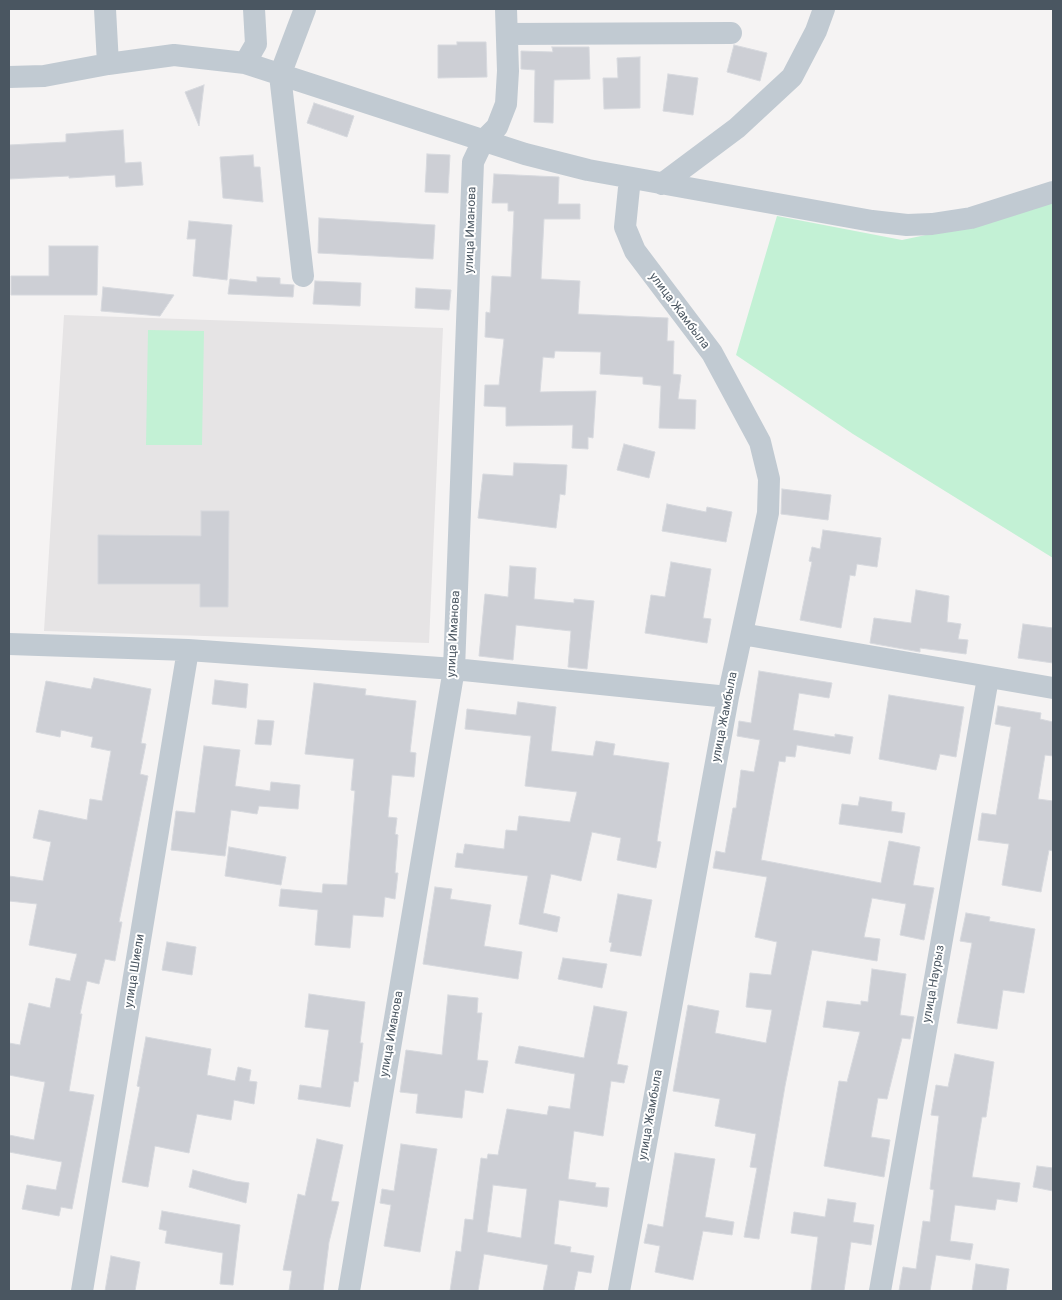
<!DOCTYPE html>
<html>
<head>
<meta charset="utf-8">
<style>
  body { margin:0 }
  #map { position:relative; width:1062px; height:1300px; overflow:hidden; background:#f5f3f3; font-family:Roboto,sans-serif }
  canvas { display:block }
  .frame { position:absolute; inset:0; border:10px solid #4a5661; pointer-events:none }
</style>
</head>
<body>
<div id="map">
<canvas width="1062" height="1300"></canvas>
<div class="frame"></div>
</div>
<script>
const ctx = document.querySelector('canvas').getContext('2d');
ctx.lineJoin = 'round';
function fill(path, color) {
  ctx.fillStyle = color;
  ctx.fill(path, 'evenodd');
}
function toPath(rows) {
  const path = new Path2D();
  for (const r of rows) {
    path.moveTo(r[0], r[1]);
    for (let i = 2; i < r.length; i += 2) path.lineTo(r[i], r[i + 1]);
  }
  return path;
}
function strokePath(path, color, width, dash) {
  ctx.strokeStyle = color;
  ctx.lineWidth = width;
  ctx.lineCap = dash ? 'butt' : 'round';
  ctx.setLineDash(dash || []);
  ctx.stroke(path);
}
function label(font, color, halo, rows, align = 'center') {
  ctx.font = font + ' Roboto,sans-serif';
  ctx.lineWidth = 4;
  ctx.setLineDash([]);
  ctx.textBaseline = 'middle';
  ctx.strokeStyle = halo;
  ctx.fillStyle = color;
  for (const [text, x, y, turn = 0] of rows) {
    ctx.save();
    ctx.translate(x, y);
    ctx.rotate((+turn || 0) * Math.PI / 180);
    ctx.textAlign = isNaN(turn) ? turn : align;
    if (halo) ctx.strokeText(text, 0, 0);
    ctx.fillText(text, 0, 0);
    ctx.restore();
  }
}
fill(toPath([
  [64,315,443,328,429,643,44,631]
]), '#e6e4e5');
fill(toPath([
  [1053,199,1053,558,853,434,736,355,777,216,902,240,940,232],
  [148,330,204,331,202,445,146,445]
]), '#c3f1d5');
const building = toPath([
  [457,42,486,42,487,77,438,78,438,45,457,45,457,42],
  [734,45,767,53,760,81,727,72,734,45],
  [552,47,589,47,590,79,554,80,553,123,534,122,535,70,521,69,521,51,553,52,552,47],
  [640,57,640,108,604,109,603,78,618,78,617,58,640,57],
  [668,74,698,78,693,115,663,111,668,74],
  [204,85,199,126,185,92,204,85],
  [314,103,354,116,347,137,307,123,314,103],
  [123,130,125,163,141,162,143,185,116,187,115,175,69,178,69,176,9,179,9,145,66,142,66,134,123,130],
  [427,154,450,155,448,193,425,192,427,154],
  [253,155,254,167,260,167,263,202,223,198,220,157,253,155],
  [494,174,559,177,558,204,580,204,580,219,544,219,541,279,580,281,578,314,668,318,667,341,674,341,673,374,681,375,678,399,696,400,695,429,659,428,661,386,643,384,643,377,600,374,601,352,555,351,554,358,543,357,540,392,596,391,593,438,588,437,588,449,572,448,573,425,506,426,506,407,484,406,485,385,499,385,504,339,485,337,486,312,490,313,492,276,511,277,514,211,508,211,508,203,492,203,494,174],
  [319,218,435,225,433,259,318,253,319,218],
  [189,221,232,225,227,280,193,276,196,239,187,239,189,221],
  [49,246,98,246,97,295,11,295,11,276,49,276,49,246],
  [257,277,280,278,280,284,294,285,293,297,228,294,230,279,257,282,257,277],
  [315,281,361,283,360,306,313,304,315,281],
  [103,287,174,295,160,316,101,311,103,287],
  [416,288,451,290,449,310,415,308,416,288],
  [624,444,655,452,649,478,617,470,624,444],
  [514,463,567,465,565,495,560,494,556,528,478,518,483,474,513,476,514,463],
  [782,489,831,495,828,520,781,514,782,489],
  [667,504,706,512,707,507,732,512,726,542,662,531,667,504],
  [201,511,229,511,228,607,200,607,200,584,98,584,98,535,201,536,201,511],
  [823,530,881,538,877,567,857,564,855,576,850,575,841,628,800,620,812,562,809,561,812,547,820,549,823,530],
  [671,562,711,569,703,618,711,619,707,643,645,633,651,595,665,597,671,562],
  [510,566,536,568,534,599,574,603,574,599,594,601,587,669,568,667,571,631,516,625,513,660,479,656,485,594,508,597,510,566],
  [916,590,949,596,947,622,961,624,958,639,968,640,966,654,920,648,920,652,870,643,874,618,911,623,916,590],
  [1023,624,1053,628,1053,663,1018,658,1023,624],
  [759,671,832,683,829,698,799,693,793,730,835,737,835,734,853,737,850,754,797,745,795,757,786,756,785,762,779,761,761,860,881,883,889,841,920,847,913,885,934,888,924,940,900,935,906,904,872,898,864,937,880,939,877,961,812,950,785,1086,759,1239,744,1237,757,1168,750,1167,756,1134,715,1126,720,1099,673,1091,688,1005,719,1011,715,1033,766,1043,772,1010,746,1007,750,973,771,975,777,942,755,937,767,877,713,868,716,851,725,853,733,808,736,808,741,770,754,772,760,740,737,736,739,721,751,723,759,671],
  [94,678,151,689,141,743,146,744,140,774,148,776,119,922,122,922,115,961,105,959,99,984,87,981,80,1014,82,1014,69,1091,94,1095,72,1209,61,1207,59,1216,22,1209,27,1185,56,1190,62,1162,9,1152,9,1135,34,1140,45,1082,9,1075,9,1043,20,1045,29,1003,50,1008,56,978,70,981,77,954,29,945,37,904,9,901,9,876,43,881,51,842,33,838,39,810,87,820,90,799,102,801,111,751,91,747,93,737,61,730,60,737,36,732,46,681,91,689,94,678],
  [215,680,248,684,246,708,212,704,215,680],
  [314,683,366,689,365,695,416,701,410,752,416,753,414,777,392,775,388,817,397,818,395,834,398,835,395,873,398,873,395,899,385,897,383,917,353,915,350,948,315,945,318,910,279,906,281,889,322,893,323,884,347,885,355,791,351,790,354,759,305,754,314,683],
  [889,695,964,707,956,757,940,754,936,770,879,759,889,695],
  [518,702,556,707,551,751,593,756,596,741,615,744,613,755,669,763,657,841,661,842,656,868,617,860,621,838,592,832,581,881,551,874,543,913,560,917,557,932,519,924,528,876,455,867,457,853,463,854,465,844,504,849,506,830,517,831,519,816,570,822,577,792,525,786,531,736,465,729,467,709,516,715,518,702],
  [998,706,1041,713,1040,719,1053,722,1053,756,1045,755,1038,799,1053,801,1053,851,1049,850,1041,892,1002,885,1009,844,978,840,982,813,996,815,1011,727,995,724,998,706],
  [258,720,274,721,271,745,255,744,258,720],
  [204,746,240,750,235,786,270,791,271,782,300,785,298,809,259,806,257,814,231,810,225,856,171,850,176,811,195,813,204,746],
  [860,797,892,802,891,811,905,813,902,833,839,824,842,804,858,806,860,797],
  [229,847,286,857,281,885,225,876,229,847],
  [435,887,452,889,450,899,491,905,484,946,522,952,518,979,423,964,435,887],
  [618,894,652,900,641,956,610,951,612,943,609,942,618,894],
  [966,913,990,917,989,921,1035,929,1024,993,1003,990,997,1029,957,1023,972,943,960,941,966,913],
  [167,942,196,947,192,975,162,970,167,942],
  [563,958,607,964,602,988,558,979,563,958],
  [872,969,906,974,900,1015,914,1017,910,1039,902,1038,887,1099,878,1098,871,1137,890,1140,884,1177,824,1166,839,1081,847,1082,860,1032,823,1027,827,1001,861,1005,861,1001,868,1002,872,969],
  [309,994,365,1002,360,1043,363,1043,358,1082,354,1081,350,1107,298,1099,300,1085,321,1088,329,1030,305,1027,309,994],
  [448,995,478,998,477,1013,482,1013,477,1060,488,1061,483,1093,465,1090,462,1118,416,1113,418,1094,400,1092,406,1050,442,1055,448,995],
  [594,1006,627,1012,617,1064,628,1066,624,1083,611,1081,603,1136,574,1131,568,1179,596,1183,595,1187,609,1188,607,1207,559,1200,554,1244,571,1247,570,1252,594,1256,591,1273,578,1271,574,1291,543,1291,548,1265,484,1254,478,1291,450,1291,456,1251,461,1252,465,1219,473,1220,481,1158,487,1159,488,1154,498,1155,507,1109,547,1115,549,1106,570,1109,575,1074,515,1063,519,1046,584,1058,594,1006],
  [493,1185,527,1189,521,1238,487,1232,493,1185],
  [146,1037,211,1049,207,1075,235,1081,238,1067,251,1070,249,1081,257,1082,254,1104,234,1100,231,1120,197,1114,189,1153,155,1146,148,1187,122,1182,140,1087,137,1086,146,1037],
  [955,1054,994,1062,986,1117,982,1117,972,1177,1020,1183,1017,1202,997,1199,995,1210,955,1205,950,1241,973,1244,970,1260,936,1255,930,1291,899,1291,903,1267,916,1269,923,1221,930,1222,934,1190,930,1189,939,1116,931,1115,936,1085,948,1087,955,1054],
  [317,1139,343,1145,331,1201,339,1202,329,1242,323,1291,289,1291,292,1271,283,1270,298,1194,305,1196,317,1139],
  [401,1144,437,1149,420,1252,384,1246,391,1205,380,1203,382,1189,394,1191,401,1144],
  [675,1153,715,1159,705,1217,734,1222,732,1235,703,1231,693,1280,655,1272,660,1246,644,1243,648,1224,663,1227,675,1153],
  [1037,1166,1053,1168,1053,1191,1033,1187,1037,1166],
  [193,1170,235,1181,249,1183,246,1203,189,1187,193,1170],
  [828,1199,856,1203,853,1222,874,1225,871,1245,851,1242,844,1291,811,1291,818,1237,791,1233,794,1212,825,1217,828,1199],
  [162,1211,240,1225,233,1285,220,1284,223,1253,165,1243,167,1231,159,1229,162,1211],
  [111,1256,140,1262,135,1291,105,1291,111,1256],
  [976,1264,1009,1269,1006,1291,972,1291,976,1264]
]);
fill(building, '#cdcfd5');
strokePath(building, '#d7d9de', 1);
strokePath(toPath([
  [105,9,108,64],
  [507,34,731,33],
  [245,63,256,44,254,9],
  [9,77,44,76,108,64,174,55,245,63,525,154,588,170,872,221,907,225,932,224,971,218,1053,192],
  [662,184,737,128,792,77,816,31,824,9],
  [303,276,280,75,305,9],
  [742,634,1053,688],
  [9,644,188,650,454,669,728,697],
  [82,1291,188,650],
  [349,1291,454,669,473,162,483,141,497,127,506,104,508,71,506,9],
  [619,1291,728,697,768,513,769,479,760,442,712,353,635,251,625,227,630,178],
  [880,1291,988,678]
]), '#c1cad2', 22);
label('12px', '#4a5661', '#fff', [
  ["улица Иманова",471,230,-88],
  ["улица Жамбыла",679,311,53],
  ["улица Иманова",454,634,-87],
  ["улица Жамбыла",725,717,-79],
  ["улица Шиели",135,971,-81],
  ["улица Наурыз",934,984,-80],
  ["улица Иманова",392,1034,-80],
  ["улица Жамбыла",651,1115,-80]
]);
</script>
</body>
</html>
